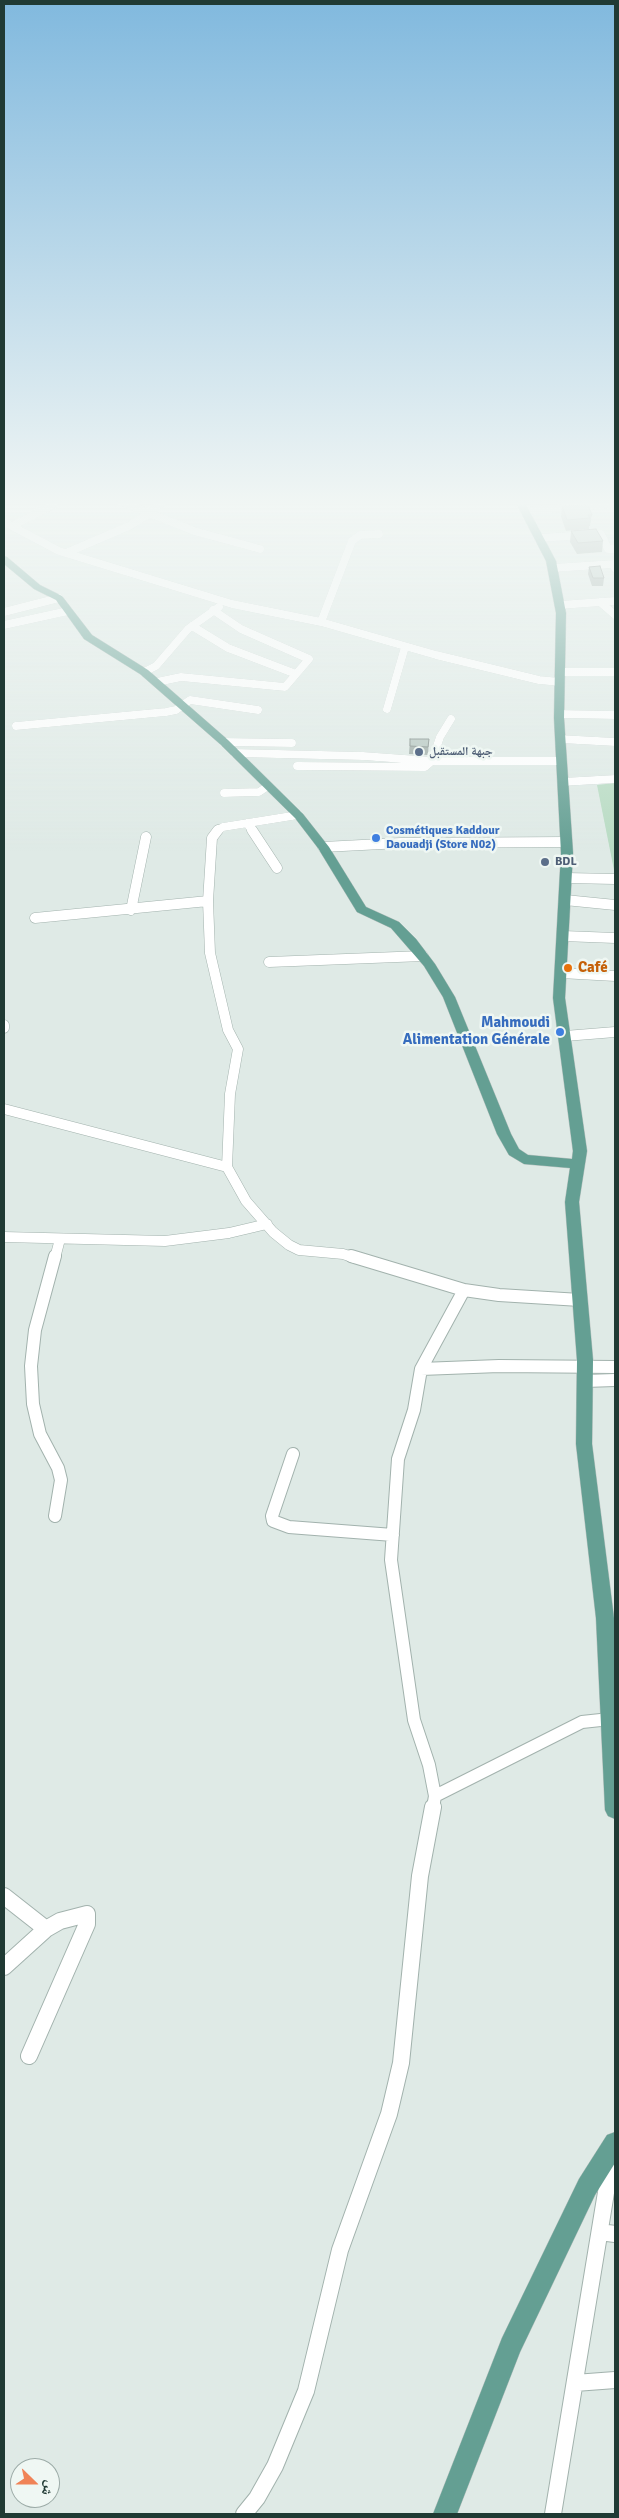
<!DOCTYPE html>
<html>
<head>
<meta charset="utf-8">
<style>
  body { margin:0 }
  #map { position:relative; width:619px; height:2518px; overflow:hidden; background:#dfeae6; font-family:Signika,"Noto Naskh Arabic",sans-serif }
  canvas { display:block }
  .frame { position:absolute; inset:0; border:5px solid #203a34; pointer-events:none }
  .north { position:absolute; left:10px; top:2458px; width:50px; height:50px; box-sizing:border-box; background:#eff7f3; border:1px solid #9caba7; border-radius:50%; rotate:112deg; font-size:14px; font-weight:700; line-height:20px; text-align:center; color:#203a34 }
  .north::after { content:''; display:block; margin:auto; width:18px; height:22px; background:#f08357; clip-path:polygon(50% 0,100% 100%,50% 72%,0 100%) }
</style>
</head>
<body>
<div id="map">
<canvas width="619" height="2518"></canvas>
<div class="frame"></div>
<div class="north">ش</div>
</div>
<script>
const ctx = document.querySelector('canvas').getContext('2d');
ctx.lineJoin = 'round';
function fill(path, color) {
  ctx.fillStyle = color;
  ctx.fill(path, 'evenodd');
}
function toPath(rows) {
  const path = new Path2D();
  for (const r of rows) {
    path.moveTo(r[0], r[1]);
    for (let i = 2; i < r.length; i += 2) path.lineTo(r[i], r[i + 1]);
  }
  return path;
}
function strokePath(path, color, width, dash) {
  ctx.strokeStyle = color;
  ctx.lineWidth = width;
  ctx.lineCap = dash ? 'butt' : 'round';
  ctx.setLineDash(dash || []);
  ctx.stroke(path);
}
function label(font, color, halo, rows, align = 'center') {
  ctx.font = font + ' Signika,"Noto Naskh Arabic",sans-serif';
  ctx.lineWidth = 5;
  ctx.setLineDash([]);
  ctx.textBaseline = 'middle';
  ctx.strokeStyle = halo;
  ctx.fillStyle = color;
  for (const [text, x, y, turn = 0] of rows) {
    ctx.save();
    ctx.translate(x, y);
    ctx.rotate((+turn || 0) * Math.PI / 180);
    ctx.textAlign = isNaN(turn) ? turn : align;
    if (halo) ctx.strokeText(text, 0, 0);
    ctx.fillText(text, 0, 0);
    ctx.restore();
  }
}
fill(toPath([
  [615,783,615,875,597,785]
]), '#b8dbc3');
const minorFar3 = toPath([
  [119,501,194,531,260,549],
  [524,511,615,504],
  [4,522,59,551,232,604,321,622,436,655,539,680,560,682],
  [12,526,53,505],
  [539,538,601,534,608,549,615,549],
  [66,553,129,526,150,513,163,501],
  [553,568,614,564,615,568],
  [600,602,615,615],
  [560,605,615,601],
  [4,612,59,598],
  [321,622,352,541,360,535,379,534],
  [4,625,68,611],
  [192,626,228,648,296,674],
  [144,672,156,666,188,629,219,607],
  [560,672,615,672],
  [157,682,181,677,285,687,309,659,241,629,213,610],
  [387,709,405,647],
  [559,714,615,715],
  [16,726,166,712,176,710,190,700,258,710],
  [560,739,615,742],
  [224,742,292,743],
  [235,753,363,756,432,761,561,761],
  [297,766,425,767,432,761,440,737,451,719],
  [562,782,615,779],
  [224,793,259,792,268,786],
  [247,823,253,832],
  [216,832,223,827,298,815]
]);
const minorFar2 = toPath([
  [218,830,212,838,208,901,210,953,228,1030,238,1049,230,1094,227,1167,246,1201,273,1232,289,1245,299,1250,343,1254,355,1258],
  [252,830,277,868],
  [323,847,401,843,566,842],
  [566,878,615,879],
  [565,900,615,905],
  [131,910,146,837],
  [35,918,208,901],
  [563,936,615,938],
  [269,962,423,956],
  [561,973,615,976],
  [4,1025,4,1028],
  [565,1036,615,1032],
  [4,1109,227,1167],
  [4,1237,165,1241,229,1233,267,1224],
  [55,1258,60,1239]
]);
const minorFar1 = toPath([
  [351,1256,464,1290],
  [580,1300,499,1295,464,1290,421,1369,414,1410,398,1459,391,1560,414,1720,429,1765,435,1796,582,1722,610,1719],
  [421,1369,499,1366,615,1367],
  [585,1381,615,1380],
  [293,1454,272,1516,273,1521,289,1527,393,1535],
  [55,1516,61,1480,58,1468,40,1434,33,1404,31,1366,35,1330,55,1256],
  [433,1808,435,1796]
]);
const minor = toPath([
  [4,1896,46,1929],
  [4,1967,46,1929,60,1921,87,1914,87,1924,29,2056],
  [600,2232,615,2234],
  [575,2383,615,2380],
  [244,2514,257,2498,275,2466,306,2391,340,2250,389,2114,401,2063,420,1876,433,1807],
  [553,2514,612,2156]
]);
const major = toPath([
  [515,501,524,501,556,561,566,613,564,718,573,853,565,998,587,1151,579,1202,593,1360,592,1444,614,1618,615,1819,608,1816,605,1810,596,1618,576,1444,577,1360,565,1202,570,1168,524,1164,509,1155,497,1134,443,997,424,966,391,928,357,912,318,848,295,818,220,744,140,674,84,639,56,600,34,589,4,564,4,556,7,557,40,585,62,596,92,635,148,670,228,740,303,814,329,847,366,907,399,922,416,939,435,964,455,997,511,1134,519,1149,528,1155,572,1159,573,1151,553,998,561,853,554,718,556,613,546,561,515,501],
  [615,2132,615,2163,595,2195,520,2352,457,2514,433,2514,502,2338,579,2179,607,2135,615,2132]
]);
strokePath(minorFar3, '#a2b2ad', 8);
strokePath(minorFar2, '#a2b2ad', 11);
strokePath(minorFar1, '#a2b2ad', 14);
strokePath(minor, '#a2b2ad', 18);
strokePath(major, '#bcc4c2', 1);
strokePath(minorFar3, '#fff', 8);
strokePath(minorFar2, '#fff', 10);
strokePath(minorFar1, '#fff', 12);
strokePath(minor, '#fff', 16);
fill(major, '#649f93');
fill(toPath([
  [562,506,592,515,590,526,589,526,589,529,566,531,561,517],
  [571,531,603,541,602,552,577,554,570,542],
  [589,567,604,578,603,586,592,586,588,574],
  [410,739,429,739,428,755,409,754]
]), '#9ba9a4');
const building = toPath([
  [588,505,592,515,588,515,590,518,567,520,562,506,588,505],
  [596,529,603,541,578,543,571,531,596,529],
  [600,566,604,578,593,578,589,567,600,566],
  [410,739,429,739,428,747,410,746,410,739]
]);
fill(building, '#b4c5bf');
strokePath(building, '#7e8a86', 1);
const sky = ctx.createLinearGradient(0, 0, 0, 854);
sky.addColorStop(0, '#81b9de');
sky.addColorStop(0.59, '#f1f6f4');
sky.addColorStop(1, '#f1f6f400');
ctx.fillStyle = sky;
ctx.fillRect(0, 0, 619, 854);
for (const [x, y, r, color] of [
  [419,752,5,"#5c6f8a"],
  [376,838,5,"#3f7fe0"],
  [545,862,5,"#5c6f8a"],
  [568,968,5,"#e8710a"],
  [560,1032,5,"#3f7fe0"]
]) {
  const dot = new Path2D();
  dot.arc(x, y, r, 0, 2 * Math.PI);
  ctx.fillStyle = color;
  ctx.fill(dot);
  strokePath(dot, '#eff7f3', 2);
}
label('bold 12px', '#4e5e75', '#eff7f3', [
  ["جبهة المستقبل",429,752],
  ["BDL",555,862]
], 'left');
label('bold 12px', '#366cbe', '#eff7f3', [
  ["Cosmétiques Kaddour",386,831],
  ["Daouadji (Store N02)",386,845]
], 'left');
label('bold 15px', '#c56008', '#eff7f3', [
  ["Café",578,968]
], 'left');
label('bold 15px', '#366cbe', '#eff7f3', [
  ["Mahmoudi",550,1023],
  ["Alimentation Générale",550,1040]
], 'right');
</script>
</body>
</html>
